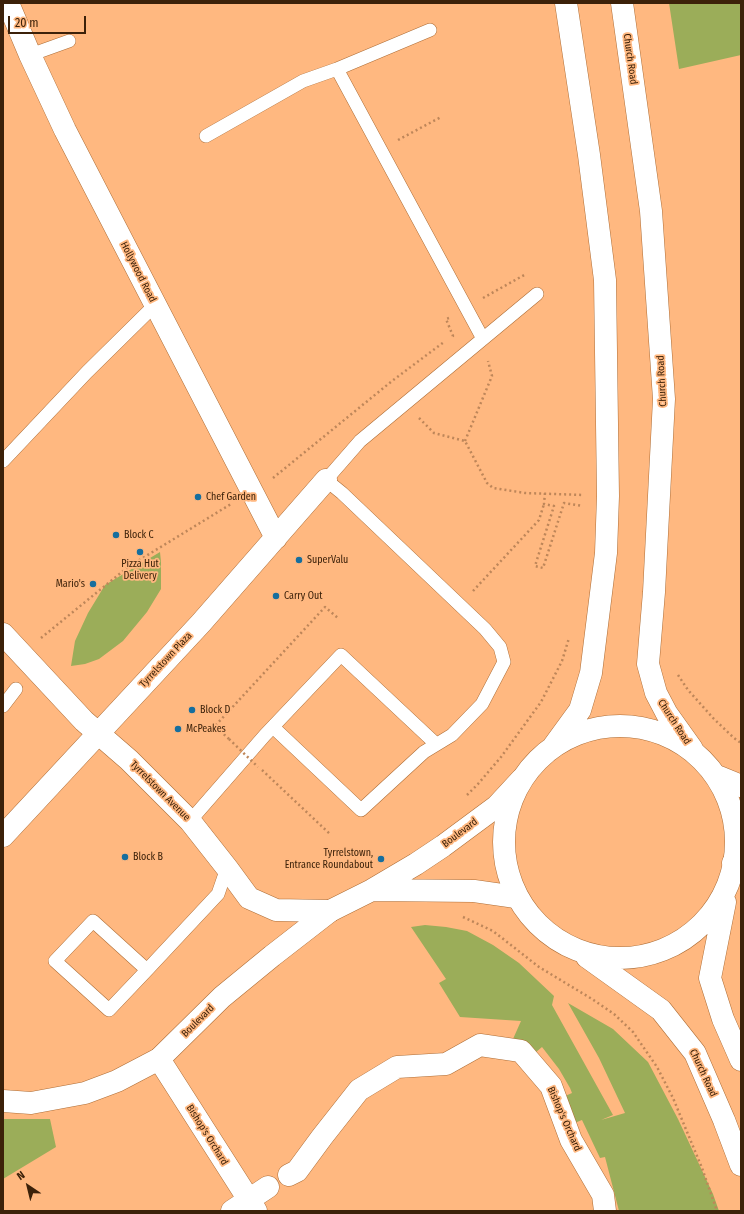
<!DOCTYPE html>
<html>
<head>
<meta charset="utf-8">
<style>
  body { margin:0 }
  #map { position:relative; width:744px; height:1214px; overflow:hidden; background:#ffb880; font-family:"Fira Sans Condensed",sans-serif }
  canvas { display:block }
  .frame { position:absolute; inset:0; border:4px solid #3c2109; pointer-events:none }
  .north { position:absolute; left:8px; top:1166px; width:40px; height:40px; -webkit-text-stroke:3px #ffb880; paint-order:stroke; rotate:325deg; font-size:11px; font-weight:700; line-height:16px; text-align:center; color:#3c2109 }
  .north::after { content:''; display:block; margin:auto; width:14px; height:18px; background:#3c2109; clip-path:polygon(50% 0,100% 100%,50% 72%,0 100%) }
  .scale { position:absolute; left:8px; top:16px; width:78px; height:18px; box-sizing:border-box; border:2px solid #3c2109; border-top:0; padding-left:5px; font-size:12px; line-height:14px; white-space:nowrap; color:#3c2109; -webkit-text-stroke:3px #ffb880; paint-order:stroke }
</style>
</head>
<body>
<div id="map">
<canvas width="744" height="1214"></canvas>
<div class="frame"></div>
<div class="north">N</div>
<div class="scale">20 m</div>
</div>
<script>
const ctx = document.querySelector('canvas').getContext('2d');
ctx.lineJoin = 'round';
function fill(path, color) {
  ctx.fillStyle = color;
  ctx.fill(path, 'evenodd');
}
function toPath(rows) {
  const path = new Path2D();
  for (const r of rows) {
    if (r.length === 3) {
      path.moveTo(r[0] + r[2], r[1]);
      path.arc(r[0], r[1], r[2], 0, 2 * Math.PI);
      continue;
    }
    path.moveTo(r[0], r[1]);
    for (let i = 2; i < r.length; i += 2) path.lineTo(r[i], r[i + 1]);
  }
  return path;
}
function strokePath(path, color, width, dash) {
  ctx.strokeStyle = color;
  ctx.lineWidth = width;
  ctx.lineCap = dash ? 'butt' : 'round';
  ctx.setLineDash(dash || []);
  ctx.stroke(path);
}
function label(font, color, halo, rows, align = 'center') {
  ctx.font = font + ' "Fira Sans Condensed",sans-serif';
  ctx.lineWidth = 3.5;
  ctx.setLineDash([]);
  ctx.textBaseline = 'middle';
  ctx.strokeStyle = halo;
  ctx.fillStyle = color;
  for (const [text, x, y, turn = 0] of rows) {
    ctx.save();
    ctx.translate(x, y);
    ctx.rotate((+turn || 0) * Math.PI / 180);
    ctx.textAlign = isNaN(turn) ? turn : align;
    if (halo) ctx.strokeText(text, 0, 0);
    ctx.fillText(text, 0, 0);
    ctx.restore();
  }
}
fill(toPath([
  [669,3,741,3,741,55,679,69],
  [160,552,161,562,161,589,147,612,123,641,99,659,85,664,71,666,75,641,88,613,105,585],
  [425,925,446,927,467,931,493,945,519,963,554,996,552,1005,613,1115,601,1120,625,1113,599,1058,568,1003,613,1029,648,1062,678,1119,713,1194,719,1211,619,1211,605,1157,600,1158,582,1120,572,1124,563,1097,572,1093,570,1088,559,1069,542,1047,535,1053,513,1039,521,1021,460,1017,439,983,446,979,411,927],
  [3,1119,50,1119,56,1147,3,1179]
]), '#9bad59');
const service = toPath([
  [30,55,69,41],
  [337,69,430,30],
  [206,136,303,81,337,69,483,339],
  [3,461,87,372,155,305],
  [3,706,16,689],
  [273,727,361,810,424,752,452,735,482,704,504,662,500,647,485,629,342,493,326,480,360,441,537,294],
  [190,821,265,735,341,655,436,744],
  [147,970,93,921,55,961,109,1010,147,970,218,894,227,868]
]);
const minor = toPath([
  [8,3,30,55,65,130,276,538],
  [3,634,84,721,129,760,190,821,227,868,249,898,276,910,330,911],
  [719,777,741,786],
  [3,836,201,623,326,480],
  [733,863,741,858],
  [159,1059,256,1211],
  [289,1175,297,1171,322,1137,359,1090,397,1067,446,1064,480,1045,521,1051,551,1086,571,1140,603,1195,605,1211],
  [232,1211,268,1187]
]);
const tertiary = toPath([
  [374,890,474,891,516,897],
  [3,1101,31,1103,85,1093,117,1081,159,1059,222,997,272,956,330,911,372,890,416,864,443,846,497,806,521,780]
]);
const secondary = toPath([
  [622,3,651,211,664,399,654,592,648,664,656,693,667,714,692,749],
  [620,842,116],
  [553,747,580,710,591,673,606,553,608,496,605,280,589,155,566,3],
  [725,902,710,978,723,1019,741,1060],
  [587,957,661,1010,695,1053,724,1120,741,1165]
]);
strokePath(service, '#ae6d35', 14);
strokePath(minor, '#ae6d35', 23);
strokePath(tertiary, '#ae6d35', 23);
strokePath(secondary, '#ae6d35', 23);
strokePath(toPath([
  [398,140,441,117],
  [483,298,526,274],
  [449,318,446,319,453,336,452,337],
  [419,418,434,433,465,441,487,483,493,488,525,493,583,495],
  [465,441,492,376,488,361],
  [273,478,392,381,444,342],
  [545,493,544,504,554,506,535,566,543,568,564,503,583,506],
  [473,591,539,520,544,504],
  [41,638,128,567,231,504],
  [678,675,688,690,714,719,734,738,741,743],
  [229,739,215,726,325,607,338,618],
  [262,770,331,835],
  [467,795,478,784,501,757,541,702,562,661,569,638],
  [463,917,493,931,539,967,592,999,614,1014,633,1032,657,1067,673,1098,702,1168,717,1211]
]), '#be8659', 2.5, [2, 3]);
strokePath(service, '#fff', 13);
strokePath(minor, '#fff', 22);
strokePath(tertiary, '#fff', 22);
strokePath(secondary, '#fff', 22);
strokePath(toPath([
  [229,739,258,767]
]), '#be8659', 2.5, [2, 3]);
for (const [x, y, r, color] of [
  [198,497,4,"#166e9e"],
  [116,535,4,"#166e9e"],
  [140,552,4,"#166e9e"],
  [299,560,4,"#166e9e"],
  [93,584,4,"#166e9e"],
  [276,596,4,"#166e9e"],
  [192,710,4,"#166e9e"],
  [178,729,4,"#166e9e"],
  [125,857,4,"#166e9e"],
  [381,859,4,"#166e9e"]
]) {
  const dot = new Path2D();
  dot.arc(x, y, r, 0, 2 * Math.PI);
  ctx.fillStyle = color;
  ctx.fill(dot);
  strokePath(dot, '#ffb880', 1.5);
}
label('10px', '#3c2109', '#ffb880', [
  ["Church Road",630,59,82],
  ["Hollywood Road",138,272,63],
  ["Church Road",662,381,-93],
  ["Tyrrelstown Plaza",166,660,-47],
  ["Church Road",674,722,57],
  ["Tyrrelstown Avenue",160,791,45],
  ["Boulevard",460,833,-37],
  ["Boulevard",198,1021,-45],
  ["Church Road",703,1073,65],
  ["Bishop's Orchard",564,1119,66],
  ["Bishop's Orchard",207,1135,58]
]);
label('10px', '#3c2109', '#ffb880', [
  ["Chef Garden",206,497],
  ["Block C",124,535],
  ["SuperValu",307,560],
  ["Pizza Hut",140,564,"center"],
  ["Delivery",140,576,"center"],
  ["Mario's",85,584,"right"],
  ["Carry Out",284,596],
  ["Block D",200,710],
  ["McPeakes",186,729],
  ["Tyrrelstown,",373,853,"right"],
  ["Entrance Roundabout",373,865,"right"],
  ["Block B",133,857]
], 'left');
</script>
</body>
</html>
